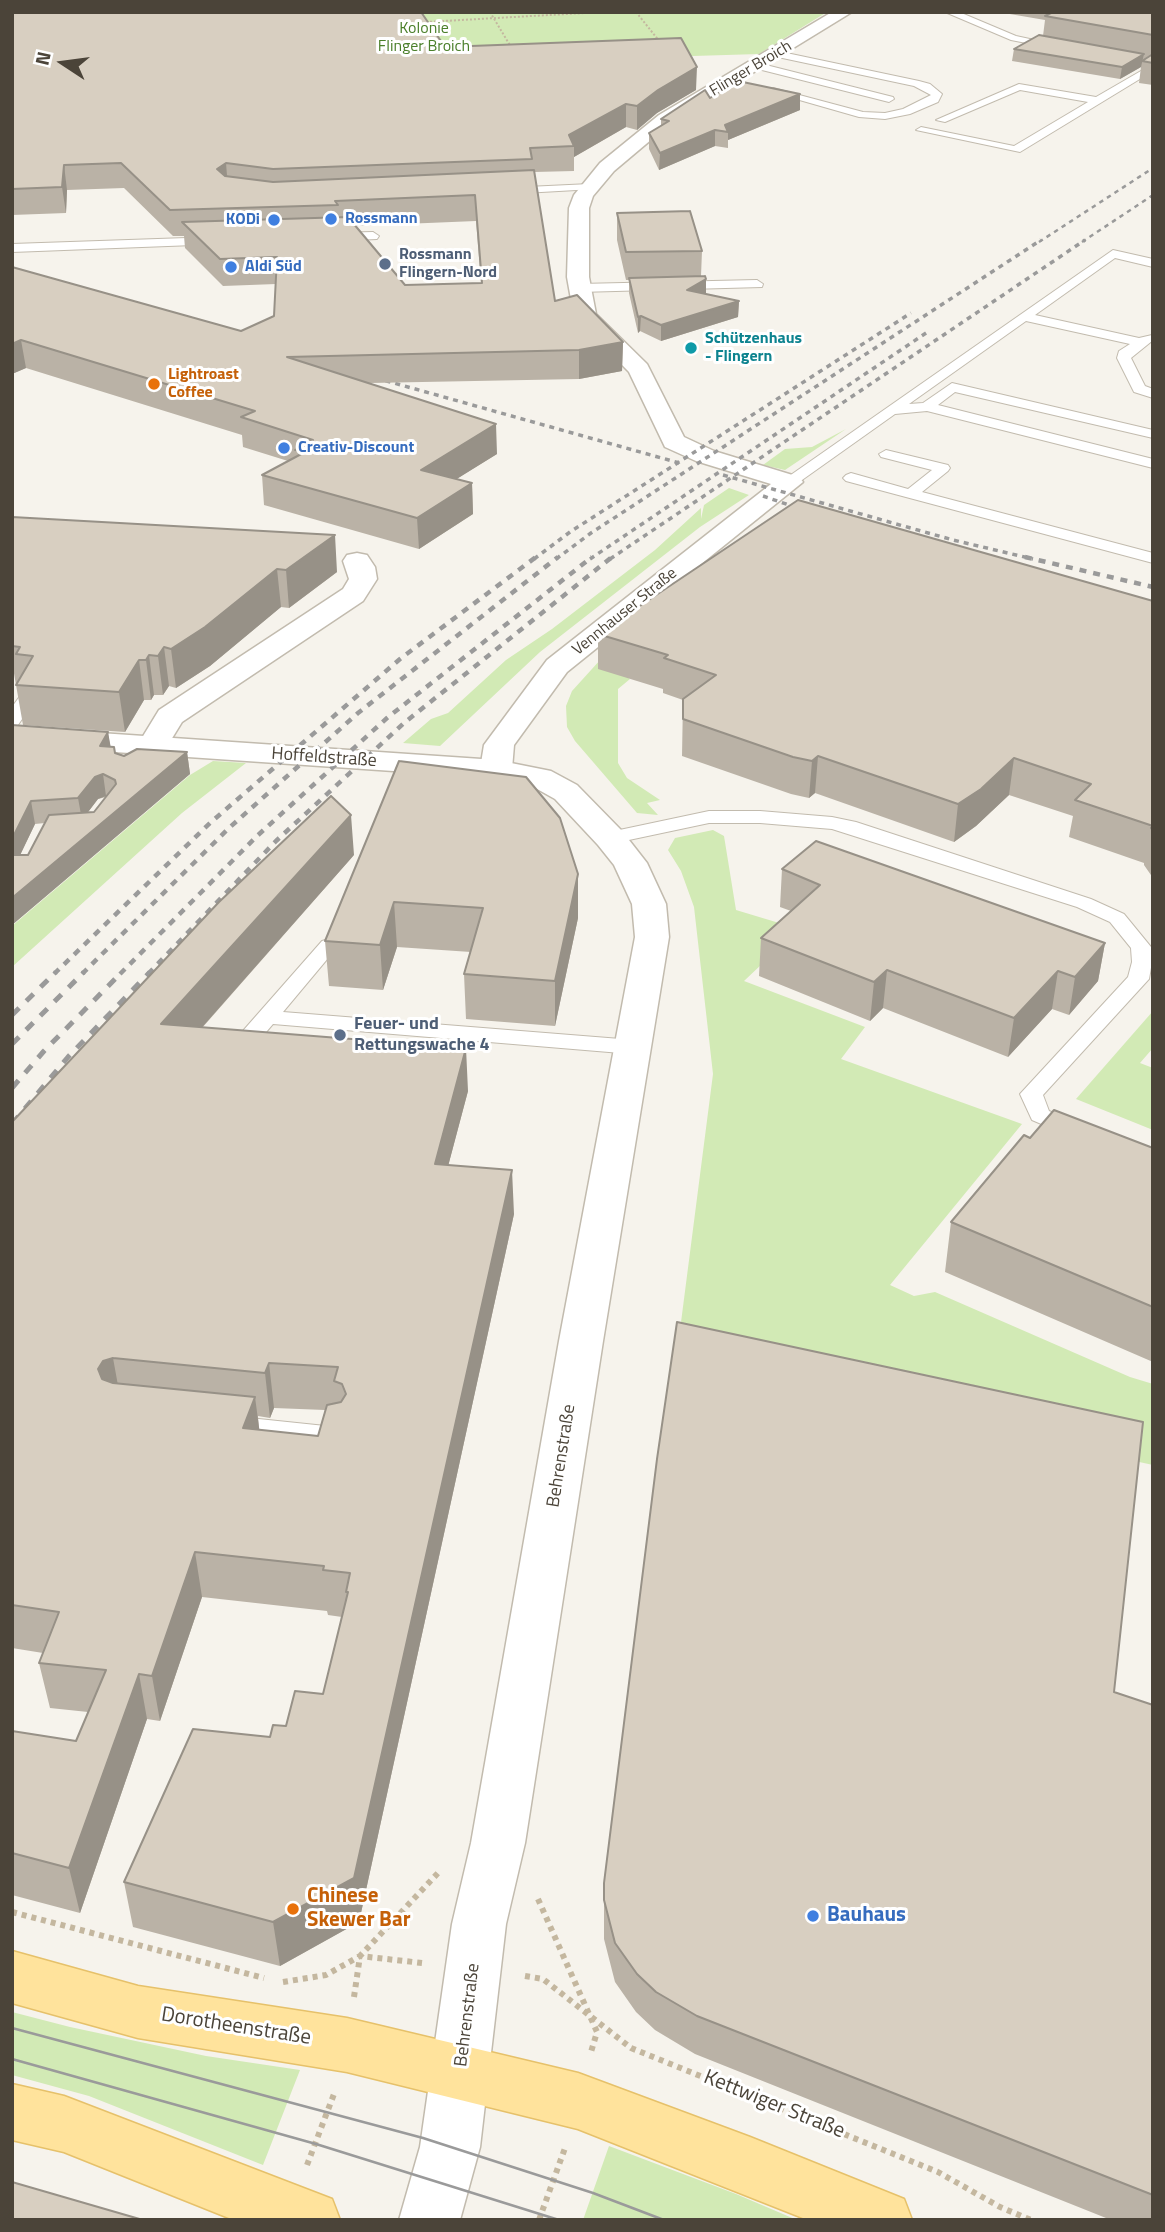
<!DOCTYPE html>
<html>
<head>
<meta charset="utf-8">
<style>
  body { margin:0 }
  #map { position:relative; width:1165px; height:2232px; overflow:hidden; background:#f6f3ec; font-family:"Titillium Web",sans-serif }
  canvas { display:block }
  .frame { position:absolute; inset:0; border:14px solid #4b4439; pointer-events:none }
  .north { position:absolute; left:28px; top:28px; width:70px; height:70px; -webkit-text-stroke:5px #fff; paint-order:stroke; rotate:283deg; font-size:19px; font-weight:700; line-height:28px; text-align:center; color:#4b4439 }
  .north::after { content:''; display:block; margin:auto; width:24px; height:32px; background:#4b4439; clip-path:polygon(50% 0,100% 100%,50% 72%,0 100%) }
</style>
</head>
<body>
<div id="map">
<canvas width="1165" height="2232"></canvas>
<div class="frame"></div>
<div class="north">N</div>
</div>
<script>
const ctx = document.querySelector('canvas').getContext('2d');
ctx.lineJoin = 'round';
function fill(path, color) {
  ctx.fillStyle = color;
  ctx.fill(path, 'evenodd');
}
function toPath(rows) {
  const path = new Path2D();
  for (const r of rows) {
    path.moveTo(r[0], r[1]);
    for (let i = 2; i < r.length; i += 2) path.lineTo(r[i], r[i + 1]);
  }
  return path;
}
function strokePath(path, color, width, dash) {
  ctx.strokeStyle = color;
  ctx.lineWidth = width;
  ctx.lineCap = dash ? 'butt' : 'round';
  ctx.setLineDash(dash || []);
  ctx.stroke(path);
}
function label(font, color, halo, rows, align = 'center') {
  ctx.font = font + ' "Titillium Web",sans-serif';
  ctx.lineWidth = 6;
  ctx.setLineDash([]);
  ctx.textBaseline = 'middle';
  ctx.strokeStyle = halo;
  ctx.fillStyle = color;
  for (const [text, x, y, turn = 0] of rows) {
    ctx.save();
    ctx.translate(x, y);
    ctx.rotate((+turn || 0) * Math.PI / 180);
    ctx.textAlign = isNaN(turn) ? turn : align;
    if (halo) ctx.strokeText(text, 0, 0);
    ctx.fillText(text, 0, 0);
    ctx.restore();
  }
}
fill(toPath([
  [401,12,827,12,759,54,363,66],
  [846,429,785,470,763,465,785,449,812,447],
  [729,488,749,495,700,527,540,652,440,746,403,743,431,719,448,713,506,660,552,629,655,550,701,508,701,519,704,505],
  [601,659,630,679,618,689,618,763,627,778,660,800,647,803,658,815,637,813,575,741,567,727,566,706,572,691],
  [213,761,246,763,182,813,12,967,12,926,190,775],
  [713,830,724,836,736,910,799,929,744,981,865,1027,841,1059,1022,1124,890,1285,914,1296,935,1292,1130,1377,1153,1384,1153,1465,676,1361,713,1074,694,907,681,871,668,850,675,838],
  [1153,1011,1153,1048,1140,1063,1153,1068,1153,1130,1076,1099],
  [12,2012,70,2027,206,2056,300,2070,263,2165,89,2096,12,2075],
  [609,2146,736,2194,797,2220,583,2220]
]), '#d2eab5');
const service = toPath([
  [945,12,959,12,1016,36,1062,46,1057,49,1011,40,945,12],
  [777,51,919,81,930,84,942,94,938,102,910,114,885,119,859,117,768,91,773,88,863,112,885,113,903,109,931,95,914,86,773,56,772,54,777,51],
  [758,63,893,97,894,99,889,102,754,68,753,66,758,63],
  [1153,64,1153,71,1020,152,916,130,921,127,1014,146,1088,102,1020,90,945,122,936,120,1019,84,1096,97,1153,64],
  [590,184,596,187,594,189,506,194,500,191,506,188,590,184],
  [373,232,379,236,377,239,334,241,328,237,334,233,373,232],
  [216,237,220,238,220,244,12,252,12,244,216,237],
  [1113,250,1153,259,1153,267,1115,258,1035,315,1139,338,1152,335,1152,341,1131,358,1145,386,1153,389,1153,398,1134,392,1117,358,1119,351,1130,344,1026,321,909,404,923,403,952,383,1153,430,1153,438,955,392,938,405,1153,459,1153,468,927,411,895,414,795,485,785,485,782,482,785,479,1113,250],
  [757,280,763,284,762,287,579,292,573,288,579,284,757,280],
  [886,450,948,465,950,468,948,471,922,492,1153,553,1153,563,846,481,843,478,846,475,851,473,908,489,932,470,881,457,879,454,886,450],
  [26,695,35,700,18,725,12,726,12,707,20,696,26,695],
  [709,811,760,811,832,817,856,822,1091,899,1124,914,1151,947,1152,962,1149,979,1043,1095,1049,1111,1083,1125,1086,1130,1083,1135,1075,1137,1067,1135,1032,1120,1020,1094,1128,977,1132,962,1131,948,1110,922,1077,907,832,829,760,823,709,823,610,844,600,838,610,832,709,811],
  [329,939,336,941,339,945,283,1012,633,1040,641,1042,644,1047,641,1052,633,1054,273,1024,243,1059,227,1059,224,1054,227,1049,322,941,329,939],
  [230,1416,335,1427,344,1430,348,1437,344,1444,335,1447,230,1436,221,1433,217,1426,221,1419,230,1416]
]);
const minor = toPath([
  [832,12,852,12,671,123,614,171,593,196,589,208,589,277,596,314,647,364,684,437,714,451,799,477,803,482,567,672,514,745,512,769,507,776,496,778,485,776,480,769,484,745,547,660,771,484,696,461,665,447,629,372,574,316,567,277,569,208,574,195,600,163,659,115,832,12],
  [357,553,367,555,375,567,377,579,363,601,182,722,163,753,152,755,141,753,137,746,159,710,343,589,349,579,343,561,347,555,357,553]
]);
const tertiary = toPath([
  [12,727,496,760,551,771,577,785,622,831,647,863,666,904,669,937,603,1341,525,1843,506,1924,480,2147,460,2220,399,2220,420,2147,452,1924,471,1843,559,1341,635,937,632,904,614,865,598,845,555,799,530,785,496,778,12,745,12,727]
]);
const primary = toPath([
  [12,1951,138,1986,347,2018,578,2073,750,2137,904,2199,912,2220,808,2220,578,2129,347,2072,138,2038,12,2003,12,1951],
  [12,2084,64,2096,332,2199,340,2220,234,2220,64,2152,12,2140,12,2084]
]);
strokePath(service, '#c2bbae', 2);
strokePath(minor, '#c2bbae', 3);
strokePath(tertiary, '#c2bbae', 3);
strokePath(primary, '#e6c16a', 3);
strokePath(toPath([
  [490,12,511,47],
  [636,12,660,42],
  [426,22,602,12]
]), '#c4b79f', 2, [2, 2]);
strokePath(toPath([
  [538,1899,597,2032,591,2052],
  [12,1912,264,1978],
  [525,1976,543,1979,631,2048,938,2172,1000,2207,1031,2220],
  [283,1982,326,1975,360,1956,422,1963],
  [354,1997,360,1956,438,1873],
  [307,2165,334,2094],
  [539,2220,565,2148]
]), '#c4b79f', 6, [5, 5]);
fill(service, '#fff');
fill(minor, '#fff');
fill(tertiary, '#fff');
fill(primary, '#ffe39c');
strokePath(toPath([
  [12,2028,423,2138,593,2193,664,2220],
  [12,2059,316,2144,559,2220]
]), '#9a9a9a', 2.5);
strokePath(toPath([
  [1039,242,1153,168],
  [1082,242,1153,195]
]), '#9a9a9a', 2.5, [4.5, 4.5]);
strokePath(toPath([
  [376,378,683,464],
  [723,475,953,540,1033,559],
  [763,496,809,512],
  [534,559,570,532,911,313],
  [556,559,591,533,1041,240],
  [590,559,929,331],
  [610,559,1085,240]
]), '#9a9a9a', 3.5, [5, 5]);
strokePath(toPath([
  [1025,557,1153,587],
  [54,974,210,823,400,659,536,557],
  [82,974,229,828,358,713,558,557],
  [120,974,257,836,387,718,592,557],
  [148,974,276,841,404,723,612,557]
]), '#9a9a9a', 4.5, [7, 7]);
strokePath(toPath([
  [12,1015,56,972],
  [12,1044,84,972],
  [12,1088,44,1051,122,972],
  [12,1124,68,1057,150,972]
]), '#9a9a9a', 5, [10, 10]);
fill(toPath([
  [12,12,445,47,696,90,657,113,637,130,626,127,574,157,574,171,534,172,555,301,623,342,622,371,579,379,370,383,497,454,456,479,472,483,473,514,419,549,264,505,262,475,288,461,243,447,242,435,26,368,12,374,12,267,241,331,274,316,276,284,223,286,185,248,184,236,173,236,124,188,67,190,66,213,12,215],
  [476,221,481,283,405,285,355,226],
  [998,12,1153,12,1153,85,1139,83,1141,67,1120,79,1012,61,1014,49,1043,36,1045,20],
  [710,98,800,110,728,140,728,148,715,146,659,170,649,149,649,133,661,126,661,119],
  [617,213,702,251,701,276,706,294,739,301,738,317,661,341,640,331,638,333,629,293,629,280,626,280,617,240],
  [12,517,337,572,289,608,281,607,210,666,176,688,169,686,163,695,154,695,151,700,144,700,125,732,23,725,12,662],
  [1153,601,1153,878,1144,865,1144,863,1069,837,1073,816,1009,795,976,826,954,842,815,793,809,798,791,794,682,756,683,700,663,693,663,689,598,669,598,634],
  [12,725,108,732,110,747,115,753,124,756,187,752,190,774,12,925],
  [106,797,94,812,88,812,98,799],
  [45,823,28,855,20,855,35,824],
  [399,761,578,874,578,918,555,1026,466,1019,464,974,471,952,397,947,383,990,329,986,325,941],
  [354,855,202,1028,468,1091,448,1166,514,1214,359,1922,280,1966,133,1927,124,1882,270,1737,286,1726,323,1694,342,1617,328,1615,327,1611,202,1597,160,1721,147,1719,80,1913,12,1895,12,1731,76,1741,88,1712,50,1708,39,1663,43,1653,12,1648,12,1122],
  [274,1408,325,1410,318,1436,259,1430,258,1416,270,1418],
  [782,869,1105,943,1098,981,1069,1015,1052,1009,1008,1057,883,1008,870,1021,759,976,761,938,791,911,780,907],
  [1030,1138,1153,1148,1153,1362,945,1272,951,1222],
  [1114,1692,1153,1705,1153,2220,1111,2220,695,2054,655,2030,636,2012,615,1982,604,1939,604,1883]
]), '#bab2a6');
fill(toPath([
  [1144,54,1141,67,1120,79,1122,67],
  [697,67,696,90,657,113,637,130,637,106,658,90],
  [800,94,800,110,728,140,728,132,725,125],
  [626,104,626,127,574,157,574,146,569,135],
  [715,130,715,146,659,170,660,153],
  [226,163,228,188,217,169],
  [64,165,67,190,66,213,62,187],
  [706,279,706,294,687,290],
  [739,301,738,317,661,341,661,325],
  [641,316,640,331,638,333,638,317],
  [21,340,26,368,12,374,12,344],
  [623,342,622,371,579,379,579,350],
  [496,424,497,454,423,500,421,470],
  [472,483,473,514,419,549,417,518],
  [335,535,337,572,289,608,286,570],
  [277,569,281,607,210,666,176,688,171,649],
  [164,647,169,686,163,695,158,656],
  [149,655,154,695,151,700,146,660],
  [139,660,144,700,125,732,119,692],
  [108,732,112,754,100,746],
  [187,752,190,774,12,925,12,898],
  [818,756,815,793,809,798,812,761],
  [1014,758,1009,795,976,826,954,842,958,804],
  [103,774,106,796,98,799,82,820,78,798,95,777],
  [31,801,35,824,13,870,12,839],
  [351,815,354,855,167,1067,161,1024],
  [578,874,578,918,555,1026,555,981],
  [394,902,397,947,383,990,380,945],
  [1105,943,1098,981,1069,1015,1075,977],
  [887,970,883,1008,870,1021,874,982],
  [1058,971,1052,1009,1008,1057,1014,1018],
  [466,1048,468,1091,437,1208,435,1164],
  [512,1170,514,1214,359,1922,280,1966,273,1922],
  [113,1358,121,1402,106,1414,98,1369,103,1361],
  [269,1363,274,1408,270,1418,265,1373],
  [255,1397,261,1442,243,1428],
  [195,1552,202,1597,160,1721,152,1676],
  [139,1674,147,1719,80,1913,69,1868]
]), '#979187');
const building = toPath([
  [12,12,421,12,445,47,681,38,697,67,658,90,637,106,626,104,569,135,574,146,530,148,532,159,273,169,226,163,217,169,225,176,273,182,534,170,555,301,577,295,623,342,579,350,287,357,496,424,421,470,472,483,417,518,262,475,305,452,295,450,313,440,241,417,255,411,21,340,12,344,12,267,241,331,274,316,277,257,220,259,182,222,348,217,405,285,482,283,475,195,335,201,338,205,170,210,121,163,64,165,62,187,12,189,12,12],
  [1053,12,1153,12,1153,35,1045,16,1053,12],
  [1039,35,1144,54,1122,67,1014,49,1039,35],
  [1153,54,1153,63,1142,61,1153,54],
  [738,81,800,94,725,125,728,132,715,130,660,153,649,133,669,121,661,119,705,90,710,98,738,81],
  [690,211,702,251,626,252,617,213,690,211],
  [705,276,706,279,687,290,739,301,661,325,641,316,638,317,629,278,705,276],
  [798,500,1153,601,1153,831,1151,828,1153,826,1075,800,1091,784,1014,758,981,789,958,804,818,756,812,761,793,757,683,719,683,699,716,675,664,658,668,655,598,634,798,500],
  [12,517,335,535,286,570,277,569,205,627,171,649,164,647,158,656,149,655,146,660,139,660,119,692,16,685,33,656,16,654,20,647,12,646,12,517],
  [12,725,108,732,100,746,114,747,115,753,124,756,137,749,187,752,12,898,12,852,14,855,28,855,49,815,94,812,116,784,115,780,103,774,95,777,78,798,31,801,12,839,12,725],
  [399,761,526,777,560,818,578,874,555,981,464,974,483,908,394,902,380,945,325,941,399,761],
  [331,796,351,815,161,1024,466,1048,435,1164,512,1170,354,1878,273,1922,124,1882,193,1729,270,1737,273,1725,286,1726,295,1691,323,1694,348,1592,346,1592,350,1573,323,1570,324,1566,195,1552,152,1676,139,1674,69,1868,12,1853,12,1731,76,1741,106,1670,39,1663,59,1612,12,1605,12,1122,219,902,331,796],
  [113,1358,265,1373,269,1363,338,1367,334,1381,342,1384,346,1394,341,1402,327,1405,318,1436,243,1428,255,1397,113,1383,102,1379,98,1369,103,1361,113,1358],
  [816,841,1105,943,1075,977,1058,971,1014,1018,887,970,874,982,761,938,820,885,782,869,816,841],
  [1054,1110,1153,1148,1153,1307,951,1222,1024,1135,1030,1138,1054,1110],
  [677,1322,1143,1422,1114,1692,1153,1705,1153,2195,697,2016,656,1992,637,1974,615,1943,604,1900,604,1883,657,1459,677,1322],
  [12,2182,143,2220,12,2220,12,2182]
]);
fill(building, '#d8cfc1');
strokePath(building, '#979187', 2);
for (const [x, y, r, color] of [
  [331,219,7,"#3f7fe0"],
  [274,220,7,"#3f7fe0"],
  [385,264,7,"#5c6f8a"],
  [231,267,7,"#3f7fe0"],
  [691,348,7,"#0f9aa8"],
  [154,384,7,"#e8710a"],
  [284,448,7,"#3f7fe0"],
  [340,1035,7,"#5c6f8a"],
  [293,1909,7,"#e8710a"],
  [813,1916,7,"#3f7fe0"]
]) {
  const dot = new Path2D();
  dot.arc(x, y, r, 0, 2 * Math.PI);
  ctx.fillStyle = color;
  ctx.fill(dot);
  strokePath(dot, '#fff', 2.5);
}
label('16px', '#4a7f2a', '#fff', [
  ["Kolonie",424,29],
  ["Flinger Broich",424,47]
]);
label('16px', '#4b4439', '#fff', [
  ["Flinger Broich",751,69,-31],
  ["Vennhauser Straße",625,612,-39]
]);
label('bold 16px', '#366cbe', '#fff', [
  ["Rossmann",345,219],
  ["KODi",260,220,"right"],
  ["Aldi Süd",245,267],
  ["Creativ-Discount",298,448]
], 'left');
label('bold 16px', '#4e5e75', '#fff', [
  ["Rossmann",399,255],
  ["Flingern-Nord",399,273]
], 'left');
label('bold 16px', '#0d838f', '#fff', [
  ["Schützenhaus",705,339],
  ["- Flingern",705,357]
], 'left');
label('bold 16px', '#c56008', '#fff', [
  ["Lightroast",168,375],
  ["Coffee",168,393]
], 'left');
label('18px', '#4b4439', '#fff', [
  ["Hoffeldstraße",324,758,4],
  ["Behrenstraße",562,1456,-81],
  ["Behrenstraße",468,2015,-83]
]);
label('bold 18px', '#4e5e75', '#fff', [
  ["Feuer- und",354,1025],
  ["Rettungswache 4",354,1046]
], 'left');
label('bold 21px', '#c56008', '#fff', [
  ["Chinese",307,1897],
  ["Skewer Bar",307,1921]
], 'left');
label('bold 21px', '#366cbe', '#fff', [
  ["Bauhaus",827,1916]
], 'left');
label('21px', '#4b4439', '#fff', [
  ["Dorotheenstraße",236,2027,9],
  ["Kettwiger Straße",774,2105,22]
]);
</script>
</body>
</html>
